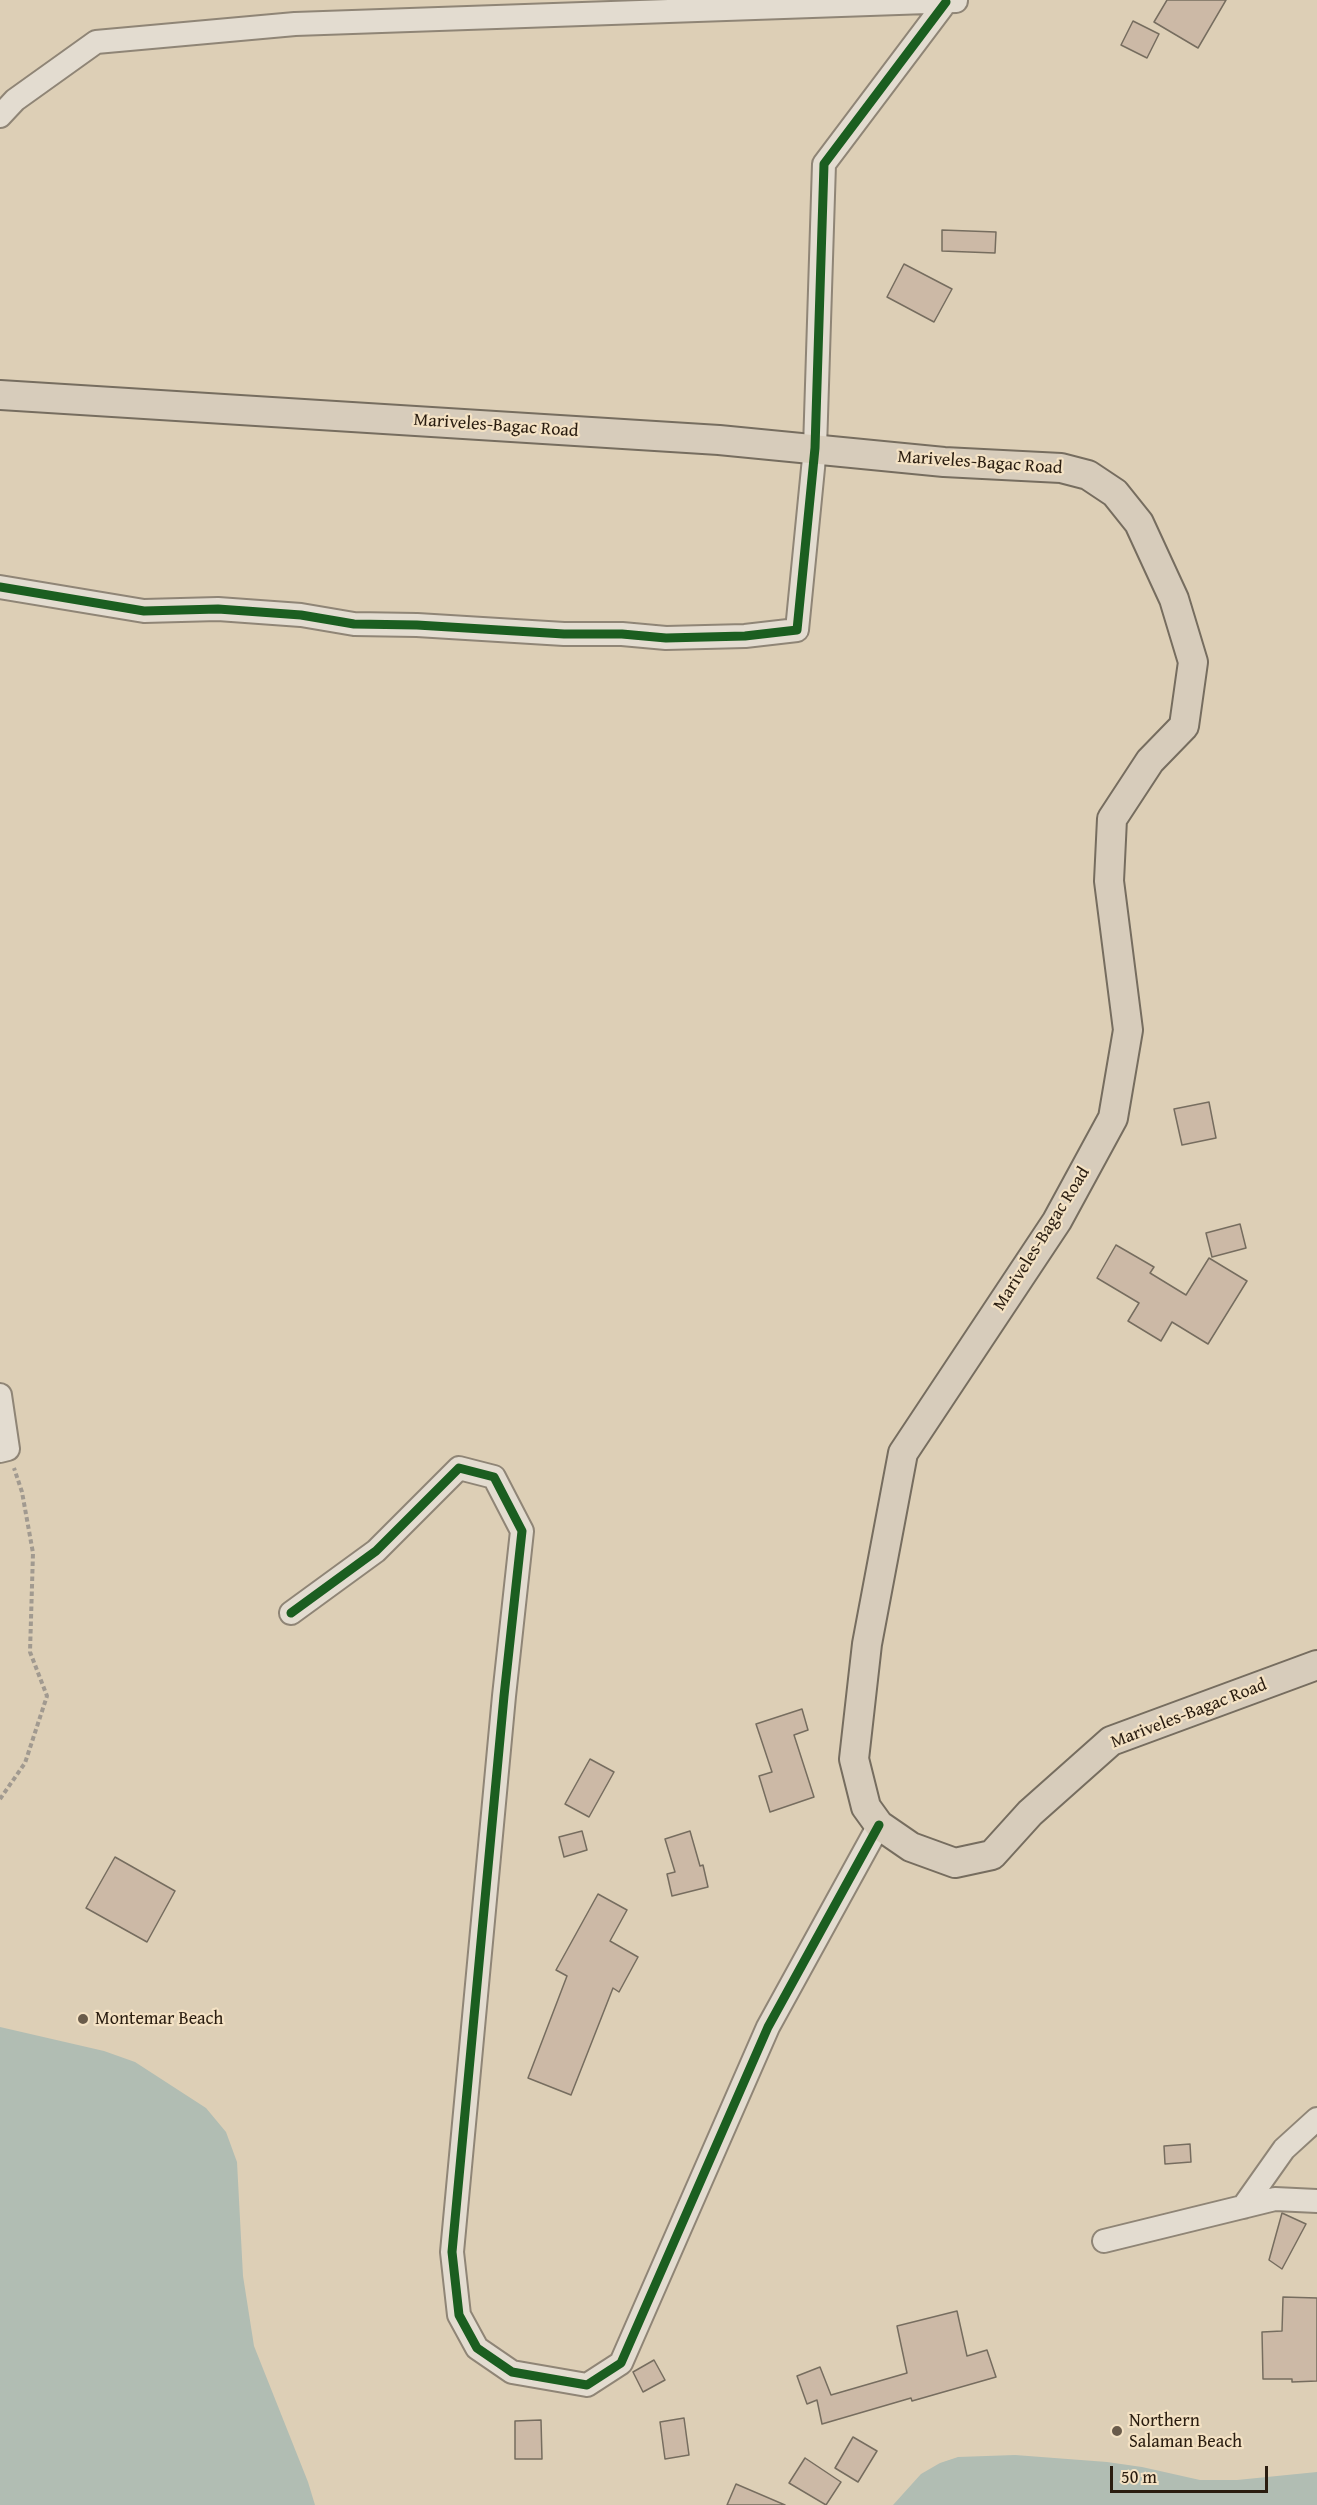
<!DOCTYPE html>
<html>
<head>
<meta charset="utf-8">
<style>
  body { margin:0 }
  #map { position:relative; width:1317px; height:2505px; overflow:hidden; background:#ddcfb6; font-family:"Gentium Book Plus",serif }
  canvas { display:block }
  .scale { position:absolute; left:1110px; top:2466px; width:158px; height:27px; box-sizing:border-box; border:3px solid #2a1d10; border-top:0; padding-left:8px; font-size:18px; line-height:21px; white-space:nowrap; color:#2a1d10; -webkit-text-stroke:4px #f4e2c4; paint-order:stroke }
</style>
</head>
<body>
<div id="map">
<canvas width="1317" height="2505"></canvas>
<div class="scale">50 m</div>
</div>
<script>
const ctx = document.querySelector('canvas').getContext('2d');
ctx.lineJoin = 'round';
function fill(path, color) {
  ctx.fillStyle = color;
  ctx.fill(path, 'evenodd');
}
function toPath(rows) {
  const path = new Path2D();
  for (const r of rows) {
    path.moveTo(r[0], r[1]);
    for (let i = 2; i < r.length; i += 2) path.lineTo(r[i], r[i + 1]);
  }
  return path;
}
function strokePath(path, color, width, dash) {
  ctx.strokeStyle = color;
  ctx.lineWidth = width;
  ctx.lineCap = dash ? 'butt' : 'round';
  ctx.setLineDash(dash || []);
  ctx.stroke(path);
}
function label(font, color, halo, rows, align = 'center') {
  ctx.font = font + ' "Gentium Book Plus",serif';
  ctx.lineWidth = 4.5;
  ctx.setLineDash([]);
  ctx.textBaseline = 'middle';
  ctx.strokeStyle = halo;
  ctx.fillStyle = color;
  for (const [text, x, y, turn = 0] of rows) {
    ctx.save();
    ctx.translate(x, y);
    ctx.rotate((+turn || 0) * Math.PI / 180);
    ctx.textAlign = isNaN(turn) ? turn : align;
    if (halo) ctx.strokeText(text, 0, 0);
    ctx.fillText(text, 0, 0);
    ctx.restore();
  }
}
fill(toPath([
  [0,2027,104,2051,135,2062,206,2108,226,2132,237,2162,243,2276,254,2346,308,2482,315,2505,0,2505],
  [1015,2455,1107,2462,1142,2467,1200,2480,1237,2480,1317,2472,1317,2505,893,2505,921,2474,940,2463,958,2457]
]), '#b1bdb3');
const building = toPath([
  [1167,0,1226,0,1198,48,1154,22,1167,0],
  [1133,21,1159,34,1147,58,1121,45,1133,21],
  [942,230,996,232,995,253,942,251,942,230],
  [904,264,952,289,934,322,887,297,904,264],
  [1209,1102,1216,1138,1182,1145,1174,1109,1209,1102],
  [1240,1224,1246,1248,1212,1257,1206,1233,1240,1224],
  [1116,1245,1154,1267,1150,1273,1186,1295,1209,1258,1247,1281,1208,1344,1172,1322,1161,1341,1128,1321,1139,1303,1097,1278,1116,1245],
  [802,1709,808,1730,794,1735,814,1797,770,1812,759,1776,772,1772,756,1724,802,1709],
  [590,1759,614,1772,589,1817,565,1804,590,1759],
  [582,1831,587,1850,564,1857,559,1837,582,1831],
  [690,1831,700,1866,703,1865,708,1887,672,1896,667,1874,675,1872,665,1839,690,1831],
  [115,1857,175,1891,147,1942,86,1908,115,1857],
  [598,1894,627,1910,610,1941,638,1957,619,1992,613,1988,571,2095,528,2078,567,1976,556,1970,598,1894],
  [1190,2144,1191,2162,1165,2164,1164,2146,1190,2144],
  [1282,2213,1306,2224,1282,2269,1269,2260,1282,2213],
  [1283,2297,1317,2298,1317,2381,1292,2382,1292,2379,1263,2379,1262,2332,1282,2331,1283,2297],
  [957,2311,967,2356,987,2350,996,2377,912,2401,911,2398,822,2424,817,2400,807,2404,797,2376,820,2367,831,2395,907,2373,897,2326,957,2311],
  [654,2360,665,2380,643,2392,633,2372,654,2360],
  [684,2418,689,2455,665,2459,660,2422,684,2418],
  [541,2420,542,2459,515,2459,515,2421,541,2420],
  [853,2437,877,2451,858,2482,835,2468,853,2437],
  [805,2458,841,2482,826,2505,789,2483,805,2458],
  [736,2484,785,2505,727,2505,736,2484]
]);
fill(building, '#ccb9a6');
strokePath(building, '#766d5f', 1.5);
const minor = toPath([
  [0,116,15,100,96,42,295,24,956,1],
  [0,587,144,611,218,609,301,615,354,624,417,625,564,634,622,634,666,638,745,636,797,630,815,448,824,164,946,2],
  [0,1395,8,1449,0,1451],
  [291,1613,376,1551,459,1468,494,1477,522,1531,504,1696,452,2252,459,2315,477,2348,512,2372,587,2385,621,2363,768,2027,879,1825],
  [1243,2207,1284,2149,1317,2119],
  [1104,2241,1275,2199,1317,2201]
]);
const major = toPath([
  [0,395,719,440,944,462,1061,468,1088,475,1115,493,1139,523,1174,599,1193,662,1184,726,1150,761,1112,819,1109,881,1128,1030,1113,1118,1057,1221,903,1453,867,1644,854,1759,866,1807,879,1825,911,1847,955,1863,992,1855,1030,1813,1111,1741,1317,1665]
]);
strokePath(minor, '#8f8576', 26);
strokePath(major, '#766d5f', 32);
strokePath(toPath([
  [0,1799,25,1763,47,1696,30,1652,33,1553,22,1492,14,1468]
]), '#a19a90', 4, [4.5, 3]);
strokePath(minor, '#e3dcd0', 22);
strokePath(major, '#d7ccbb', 28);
strokePath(toPath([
  [0,587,144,611,218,609,301,615,354,624,417,625,564,634,622,634,666,638,745,636,797,630,815,448,824,164,946,2],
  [291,1613,376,1551,459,1468,494,1477,522,1531,504,1696,452,2252,459,2315,477,2348,512,2372,587,2385,621,2363,768,2027,879,1825]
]), '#1b5e20', 9);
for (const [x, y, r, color] of [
  [83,2019,6,"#695b4a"],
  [1117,2431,6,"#695b4a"]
]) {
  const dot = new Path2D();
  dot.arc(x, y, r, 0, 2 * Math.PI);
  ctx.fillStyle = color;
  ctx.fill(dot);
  strokePath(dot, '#f4e2c4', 2);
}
label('18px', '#2a1d10', '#f4e2c4', [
  ["Mariveles-Bagac Road",496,426,4],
  ["Mariveles-Bagac Road",980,463,4],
  ["Mariveles-Bagac Road",1042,1239,-58],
  ["Mariveles-Bagac Road",1189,1714,-21]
]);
label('18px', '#2a1d10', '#f4e2c4', [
  ["Montemar Beach",95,2019],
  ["Northern",1129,2421],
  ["Salaman Beach",1129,2442]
], 'left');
</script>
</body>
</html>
